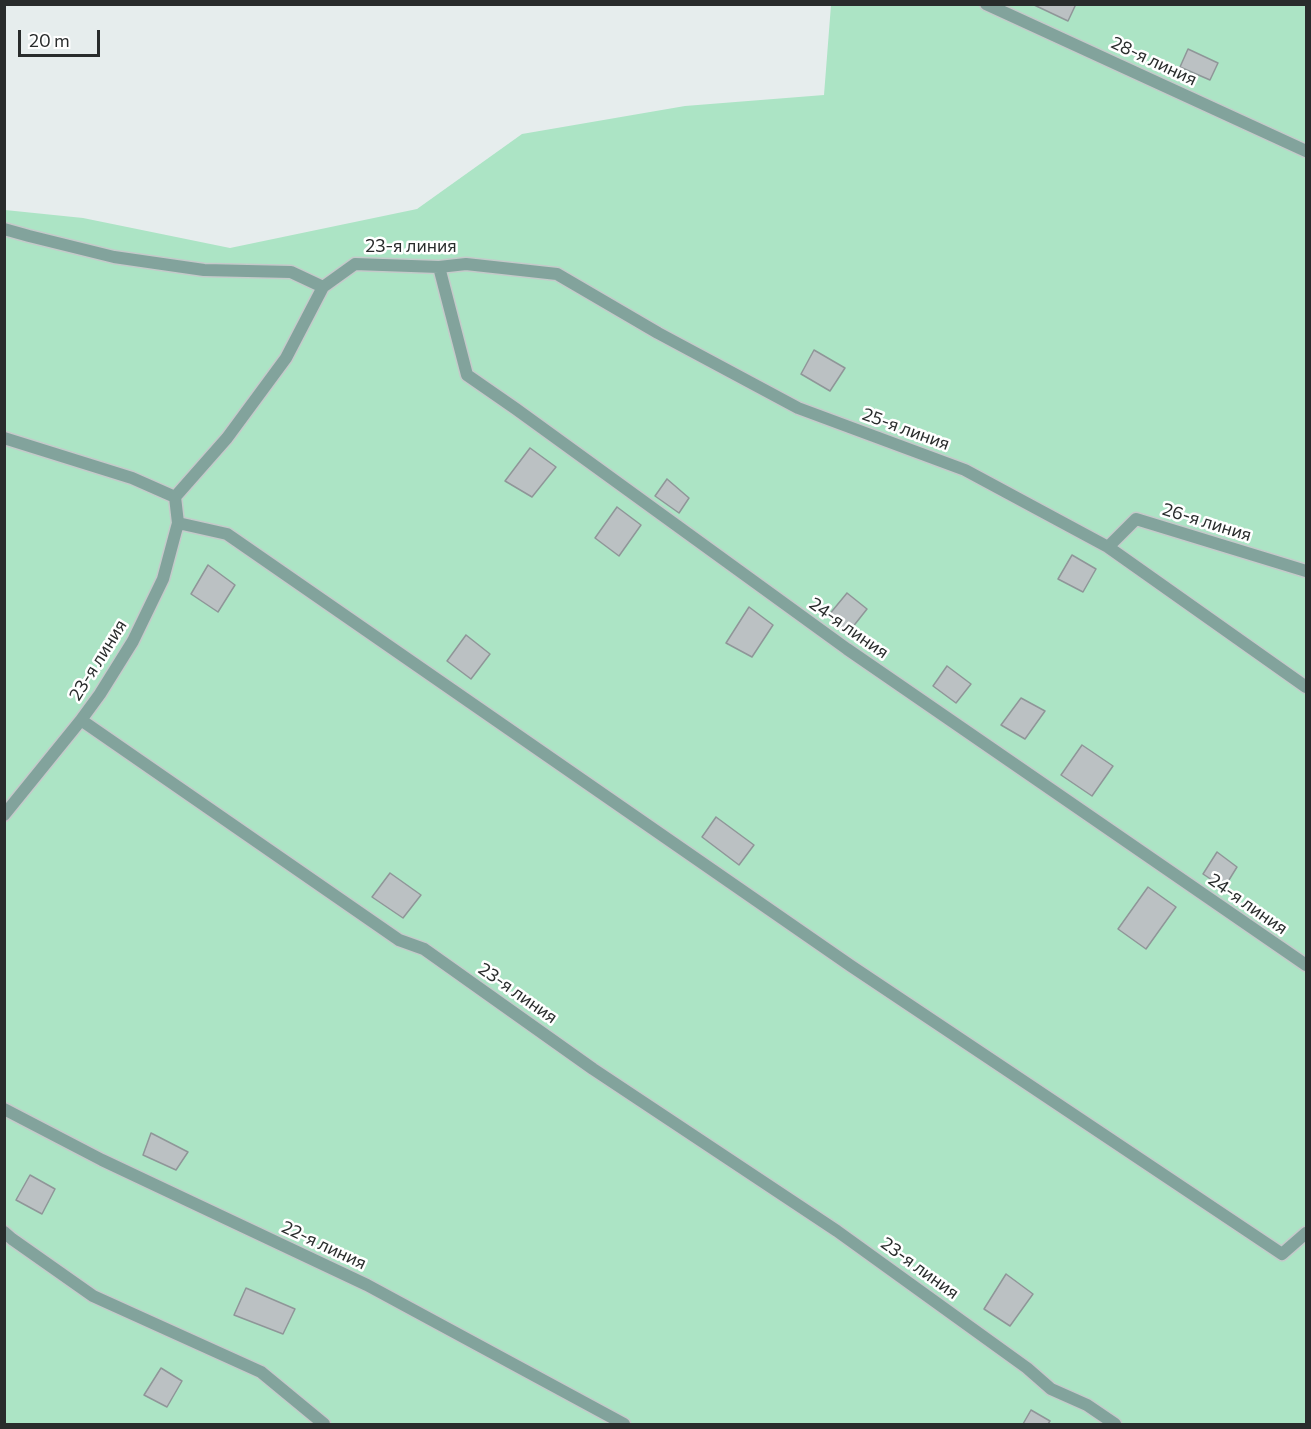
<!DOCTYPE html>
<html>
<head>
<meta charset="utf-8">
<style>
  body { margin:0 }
  #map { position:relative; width:1311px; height:1429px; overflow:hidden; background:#e6eded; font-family:Commissioner,sans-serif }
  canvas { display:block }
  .frame { position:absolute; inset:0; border:6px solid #292c2c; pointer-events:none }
  .scale { position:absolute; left:18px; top:30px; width:82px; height:27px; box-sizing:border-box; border:3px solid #292c2c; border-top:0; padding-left:8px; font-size:18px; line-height:21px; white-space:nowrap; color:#292c2c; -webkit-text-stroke:4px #fff; paint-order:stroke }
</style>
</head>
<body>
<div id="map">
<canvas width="1311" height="1429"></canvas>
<div class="frame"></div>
<div class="scale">20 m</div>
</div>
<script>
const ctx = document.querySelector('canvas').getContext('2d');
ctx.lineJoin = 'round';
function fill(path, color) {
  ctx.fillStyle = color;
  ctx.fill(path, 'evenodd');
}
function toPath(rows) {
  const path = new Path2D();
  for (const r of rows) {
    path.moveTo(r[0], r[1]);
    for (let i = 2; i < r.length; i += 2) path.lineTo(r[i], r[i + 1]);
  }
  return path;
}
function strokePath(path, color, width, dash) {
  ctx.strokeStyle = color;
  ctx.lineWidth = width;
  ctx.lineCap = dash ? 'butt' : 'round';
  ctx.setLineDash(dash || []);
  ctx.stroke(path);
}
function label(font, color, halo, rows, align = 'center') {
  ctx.font = font + ' Commissioner,sans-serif';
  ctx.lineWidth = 5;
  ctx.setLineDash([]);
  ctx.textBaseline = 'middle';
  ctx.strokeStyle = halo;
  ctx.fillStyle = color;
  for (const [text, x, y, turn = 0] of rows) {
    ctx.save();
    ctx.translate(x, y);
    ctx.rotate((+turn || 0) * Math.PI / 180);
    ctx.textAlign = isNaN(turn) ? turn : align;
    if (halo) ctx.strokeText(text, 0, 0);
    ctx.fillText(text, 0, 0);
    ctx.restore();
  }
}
fill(toPath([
  [831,5,1306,5,1306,1424,5,1424,5,210,83,218,230,248,417,209,522,134,685,106,824,95]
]), '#ace4c5');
const building = toPath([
  [1032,4,1076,4,1068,21,1032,4],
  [1188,49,1218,63,1210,80,1180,67,1188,49],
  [814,350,845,368,830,391,801,374,814,350],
  [530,448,556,467,532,497,505,481,530,448],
  [667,479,689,498,679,513,655,496,667,479],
  [617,507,641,525,619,556,595,538,617,507],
  [1072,555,1096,569,1083,592,1058,579,1072,555],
  [208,565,235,585,218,612,191,594,208,565],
  [847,593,867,609,848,633,828,616,847,593],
  [749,607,773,625,752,657,726,643,749,607],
  [466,635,490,654,471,679,447,661,466,635],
  [947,666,971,684,956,703,933,686,947,666],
  [1021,698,1045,711,1025,739,1001,725,1021,698],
  [1082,745,1113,766,1092,796,1061,775,1082,745],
  [716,817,754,845,739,865,702,837,716,817],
  [1217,852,1237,867,1224,888,1203,874,1217,852],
  [390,873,421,895,403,918,372,897,390,873],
  [1148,887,1176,907,1146,949,1118,929,1148,887],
  [151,1133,188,1152,176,1170,143,1155,151,1133],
  [30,1175,55,1189,42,1214,16,1200,30,1175],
  [1006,1274,1033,1294,1010,1326,984,1309,1006,1274],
  [246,1288,295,1309,283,1334,234,1315,246,1288],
  [161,1368,182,1381,167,1407,144,1395,161,1368],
  [1031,1410,1050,1421,1048,1424,1023,1424,1031,1410]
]);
fill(building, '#bbc1c3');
strokePath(building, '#8f9698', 1.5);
const lane = toPath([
  [986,4,1306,151],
  [4,229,29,236,114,257,204,270,291,272,323,287],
  [439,267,467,375,516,409,847,649,1306,965],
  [4,438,132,478,175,497],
  [178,523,163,579,133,641,100,694,81,720,399,940,424,949,593,1069,837,1231,1027,1368,1051,1389,1087,1405,1115,1424],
  [1108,547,1136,519,1306,571],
  [1306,687,1108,547,965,470,798,408,658,333,557,274,466,264,439,267,355,264,323,287,286,358,227,438,175,497,178,523,227,534,851,966,1282,1254,1306,1233],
  [4,815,81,720],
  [4,1109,102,1160,367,1285,624,1424],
  [4,1232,12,1239,93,1296,261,1372,324,1424]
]);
strokePath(lane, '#c4caca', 15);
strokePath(lane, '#82a39c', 12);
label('18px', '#292c2c', '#fff', [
  ["28-я линия",1154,61,25],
  ["23-я линия",411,246],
  ["25-я линия",906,429,20],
  ["26-я линия",1207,522,17],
  ["24-я линия",849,628,35],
  ["23-я линия",98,660,-58],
  ["24-я линия",1248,904,35],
  ["23-я линия",518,993,35],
  ["22-я линия",324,1245,25],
  ["23-я линия",920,1268,36]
]);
</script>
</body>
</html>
